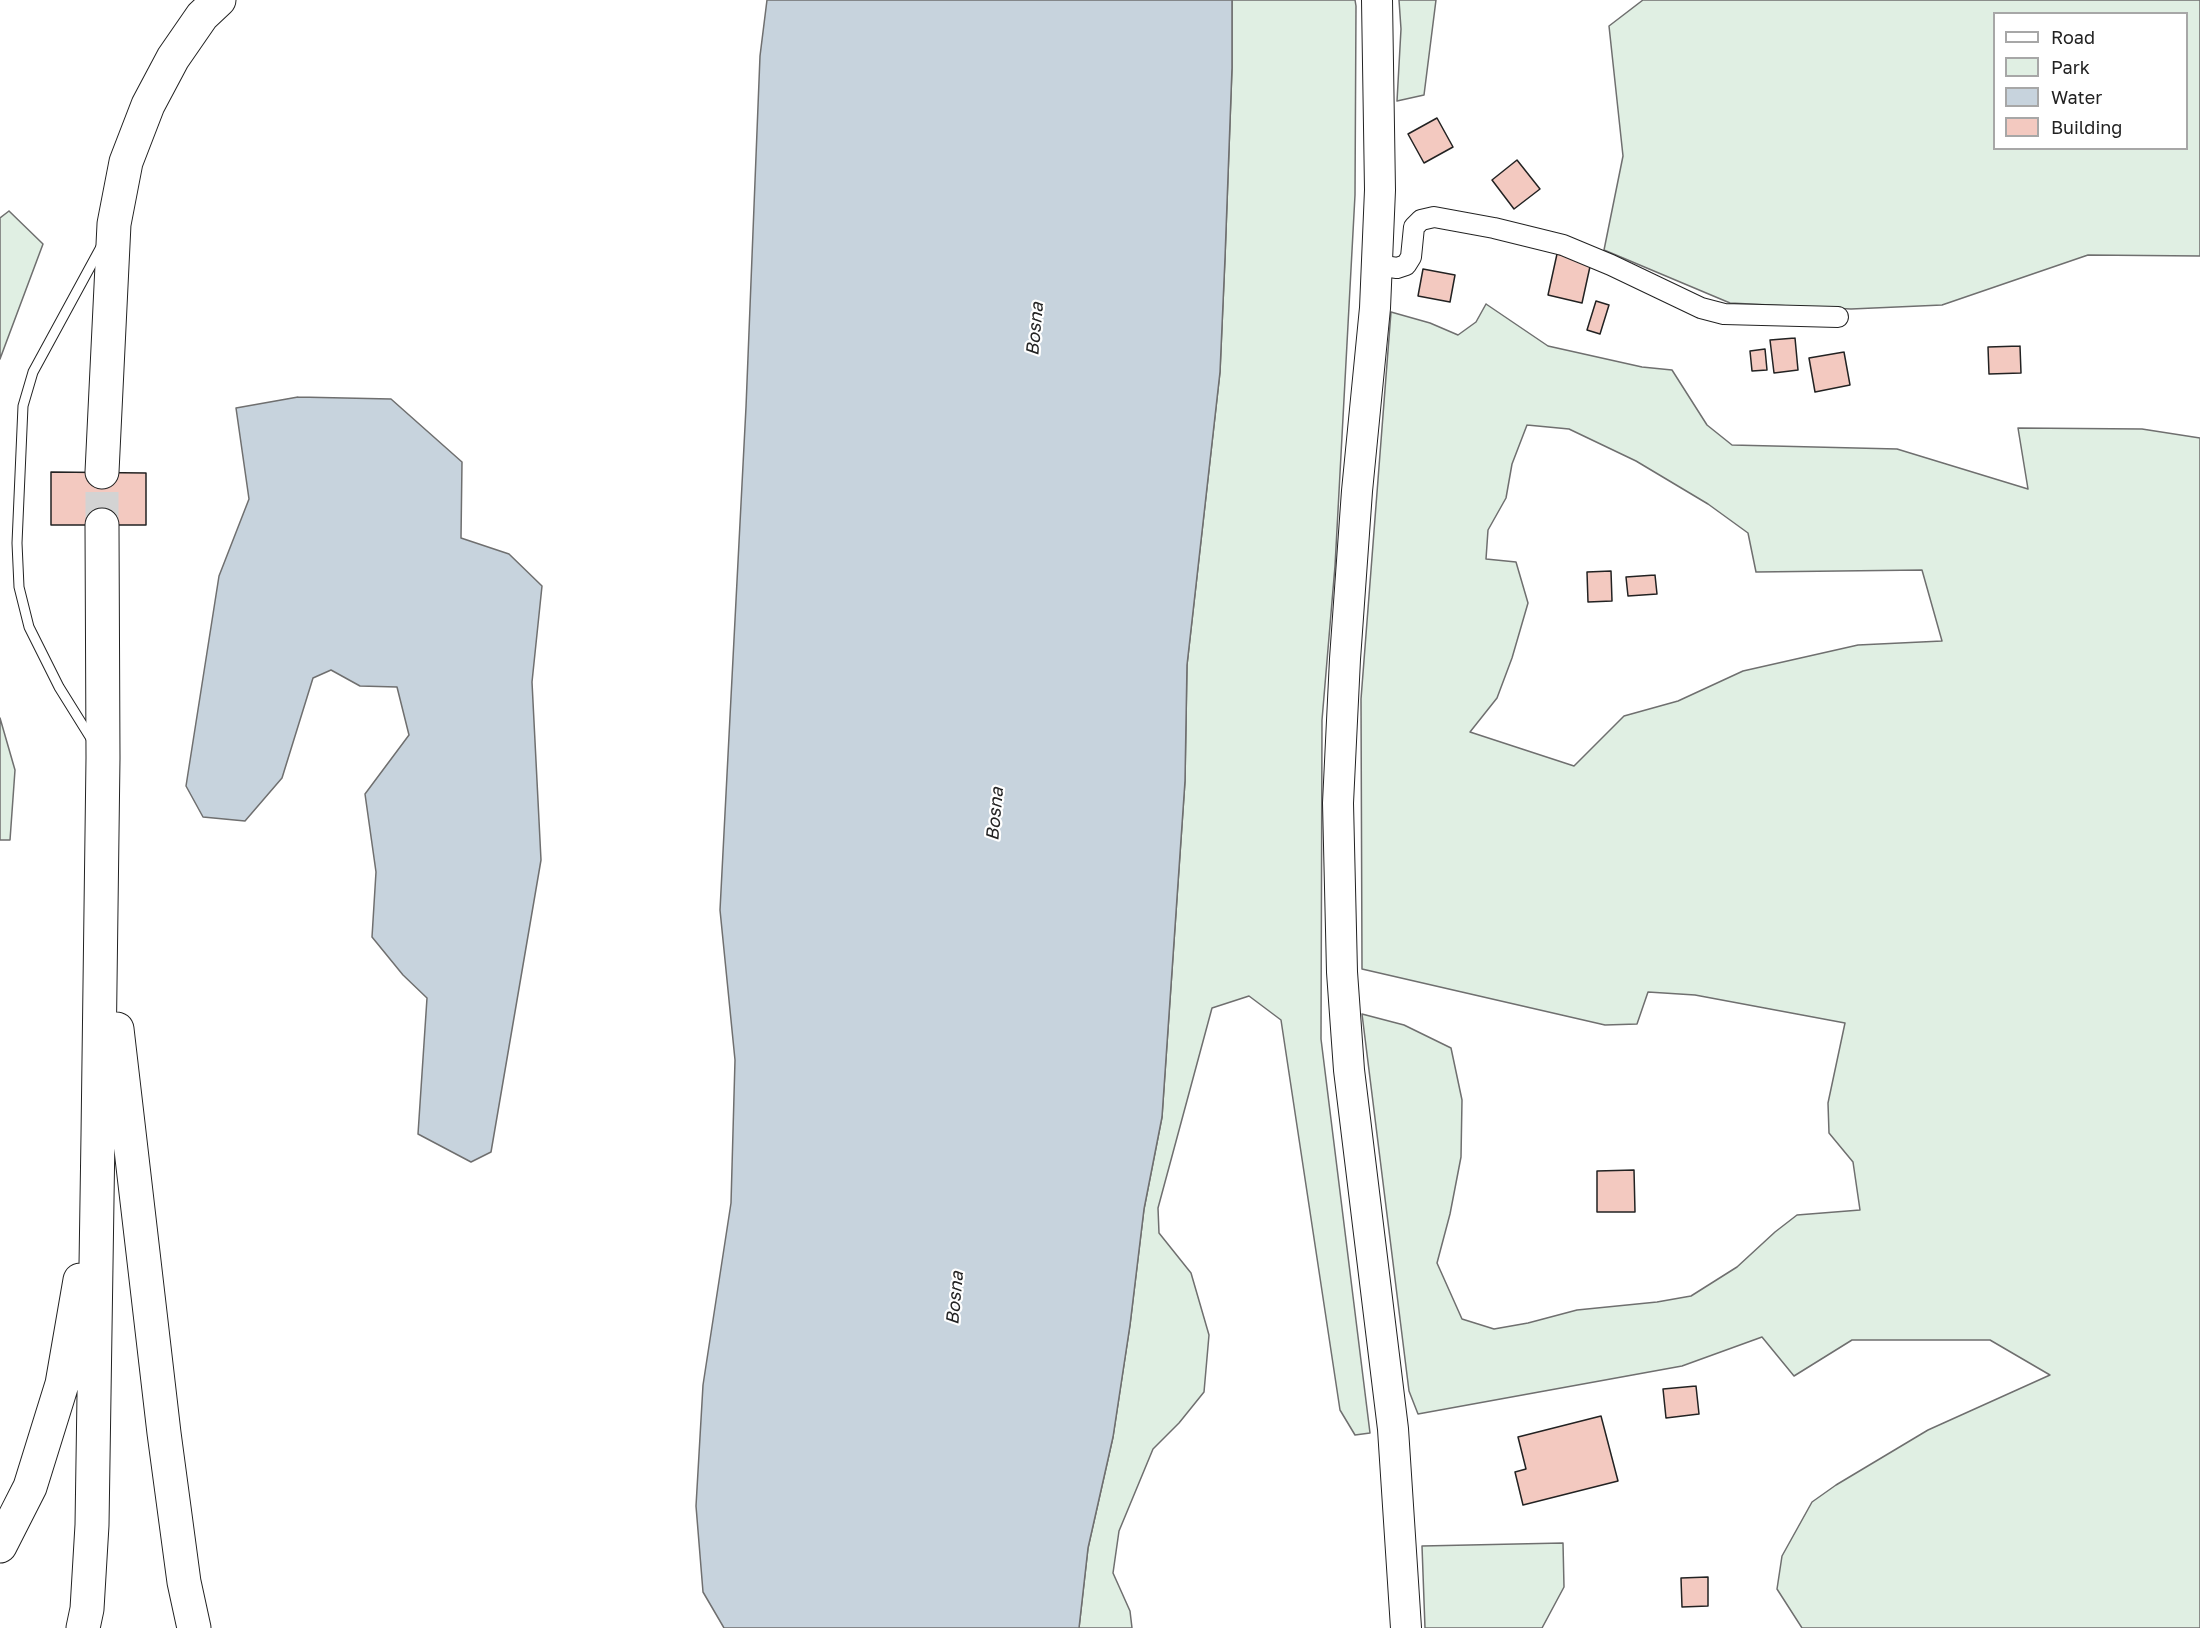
<!DOCTYPE html>
<html>
<head>
<meta charset="utf-8">
<style>
  body { margin:0 }
  #map { position:relative; width:2200px; height:1628px; overflow:hidden; background:#fff; font-family:"Golos Text",sans-serif }
  canvas { display:block }
  .legend { position:absolute; left:1993px; top:12px; width:195px; height:138px; box-sizing:border-box; background:#fff; border:2px solid #a7a7a7; margin:0; padding:8px 10px; list-style:none; font-size:18px; color:#222 }
  .legend li { display:flex; align-items:center; gap:12px; height:30px }
  .legend b { width:30px; border:2px solid #a7a7a7 }
</style>
</head>
<body>
<div id="map">
<canvas width="2200" height="1628"></canvas>
<ul class="legend">
<li><b style="height:8px;background:#fff"></b>Road</li>
<li><b style="height:16px;background:#e0efe3"></b>Park</li>
<li><b style="height:16px;background:#c7d3dd"></b>Water</li>
<li><b style="height:16px;background:#f3c9c0"></b>Building</li>
</ul>
</div>
<script>
const ctx = document.querySelector('canvas').getContext('2d');
ctx.lineJoin = 'round';
function fill(path, color) {
  ctx.fillStyle = color;
  ctx.fill(path, 'evenodd');
}
function toPath(rows) {
  const path = new Path2D();
  for (const r of rows) {
    path.moveTo(r[0], r[1]);
    for (let i = 2; i < r.length; i += 2) path.lineTo(r[i], r[i + 1]);
  }
  return path;
}
function strokePath(path, color, width, dash) {
  ctx.strokeStyle = color;
  ctx.lineWidth = width;
  ctx.lineCap = dash ? 'butt' : 'round';
  ctx.setLineDash(dash || []);
  ctx.stroke(path);
}
function label(font, color, halo, rows, align = 'center') {
  ctx.font = font + ' "Golos Text",sans-serif';
  ctx.lineWidth = 4.5;
  ctx.setLineDash([]);
  ctx.textBaseline = 'middle';
  ctx.strokeStyle = halo;
  ctx.fillStyle = color;
  for (const [text, x, y, turn = 0] of rows) {
    ctx.save();
    ctx.translate(x, y);
    ctx.rotate((+turn || 0) * Math.PI / 180);
    ctx.textAlign = isNaN(turn) ? turn : align;
    if (halo) ctx.strokeText(text, 0, 0);
    ctx.fillText(text, 0, 0);
    ctx.restore();
  }
}
const green = toPath([
  [1232,0,1355,0,1356,6,1355,195,1335,566,1322,720,1321,1039,1370,1433,1355,1435,1340,1410,1281,1020,1249,996,1212,1008,1158,1208,1159,1233,1191,1273,1209,1335,1204,1392,1179,1423,1153,1449,1119,1531,1113,1573,1130,1611,1132,1628,1079,1628,1088,1548,1113,1437,1130,1325,1144,1209,1162,1117,1185,781,1187,665,1220,372,1225,258,1232,68,1232,0],
  [1399,0,1436,0,1424,95,1397,101,1401,29,1399,0],
  [1643,0,2200,0,2200,256,2088,255,1942,305,1851,309,1730,303,1604,250,1623,156,1609,26,1643,0],
  [1994,14,2186,14,2186,148,1994,148,1994,14],
  [9,211,43,244,0,359,0,218,9,211],
  [1486,304,1548,346,1642,367,1672,370,1707,425,1732,445,1897,449,2028,489,2018,428,2142,429,2200,438,2200,1628,1802,1628,1777,1589,1782,1556,1812,1502,1836,1485,1928,1430,2050,1375,1990,1340,1852,1340,1794,1376,1762,1337,1682,1366,1418,1414,1409,1391,1362,1014,1404,1025,1451,1048,1462,1100,1461,1157,1450,1214,1437,1263,1462,1319,1494,1329,1528,1323,1577,1310,1657,1302,1691,1296,1737,1267,1775,1232,1797,1215,1860,1210,1853,1162,1829,1133,1828,1103,1845,1023,1695,995,1648,992,1637,1024,1605,1025,1362,969,1361,699,1391,312,1430,323,1458,335,1476,322,1486,304],
  [1527,425,1569,429,1636,461,1708,504,1748,533,1756,572,1922,570,1942,641,1858,645,1743,671,1678,701,1624,716,1574,766,1470,732,1497,698,1512,658,1528,603,1516,562,1486,559,1488,530,1506,498,1512,464,1527,425],
  [0,718,15,770,10,840,0,840,0,718],
  [1563,1543,1564,1587,1542,1628,1425,1628,1422,1546,1563,1543]
]);
fill(green, '#e0efe3');
strokePath(green, '#6f6f6f', 1.5);
const water = toPath([
  [767,0,1232,0,1232,68,1225,258,1220,372,1187,665,1185,781,1162,1117,1144,1209,1130,1325,1113,1437,1088,1548,1079,1628,724,1628,703,1592,696,1506,703,1385,731,1203,735,1060,720,910,746,407,760,56,767,0],
  [298,397,391,399,462,462,461,538,509,554,542,586,532,682,541,860,491,1152,471,1162,418,1134,427,998,403,975,372,937,376,872,365,794,409,735,397,687,360,686,331,670,313,678,282,778,245,821,203,817,186,786,219,576,249,499,236,408,298,397]
]);
fill(water, '#c7d3dd');
strokePath(water, '#6f6f6f', 1.5);
const building = toPath([
  [1437,118,1453,147,1424,163,1408,134,1437,118],
  [1517,160,1540,189,1514,209,1492,180,1517,160],
  [1557,254,1591,262,1582,303,1548,295,1557,254],
  [1423,269,1455,275,1450,302,1418,296,1423,269],
  [1596,301,1609,305,1600,334,1587,330,1596,301],
  [1795,338,1798,370,1774,373,1770,340,1795,338],
  [2020,346,2021,373,1989,374,1988,347,2020,346],
  [1765,349,1767,370,1752,371,1750,351,1765,349],
  [1844,352,1850,385,1815,392,1809,358,1844,352],
  [51,472,146,473,146,525,51,525,51,472],
  [1611,571,1612,601,1588,602,1587,572,1611,571],
  [1655,575,1657,594,1628,596,1626,577,1655,575],
  [1634,1170,1635,1212,1597,1212,1597,1171,1634,1170],
  [1696,1386,1699,1414,1666,1418,1663,1389,1696,1386],
  [1601,1416,1618,1481,1523,1505,1515,1472,1526,1469,1518,1437,1601,1416],
  [1708,1577,1708,1606,1682,1607,1681,1578,1708,1577]
]);
fill(building, '#f3c9c0');
strokePath(building, '#222', 1.5);
strokePath(toPath([
  [102,525,102,472]
]), '#d3d3d3', 33, [33, 16]);
const lane = toPath([
  [92,740,59,687,29,627,19,587,17,543,23,406,33,372,101,247]
]);
const street = toPath([
  [1377,265,1397,268,1406,265,1411,257,1414,227,1421,220,1434,217,1494,228,1563,245,1611,265,1701,308,1724,314,1838,317]
]);
const primary = toPath([
  [1377,0,1380,190,1375,308,1357,491,1345,659,1338,803,1342,972,1349,1070,1393,1429,1406,1628]
]);
const highway = toPath([
  [102,472,114,224,126,162,148,105,173,58,202,16,219,0],
  [117,1029,164,1433,184,1582,194,1628],
  [0,1546,30,1487,62,1384,80,1280],
  [83,1628,87,1609,92,1525,98,1135,103,758,102,525]
]);
strokePath(lane, '#222', 11);
strokePath(street, '#222', 22);
strokePath(primary, '#222', 32);
strokePath(highway, '#222', 35);
strokePath(lane, '#fff', 9);
strokePath(street, '#fff', 20);
strokePath(primary, '#fff', 30);
strokePath(highway, '#fff', 33);
label('italic 18px', '#222', '#fff', [
  ["Bosna",1035,329,-85],
  ["Bosna",995,814,-85],
  ["Bosna",955,1298,-85]
]);
</script>
</body>
</html>
